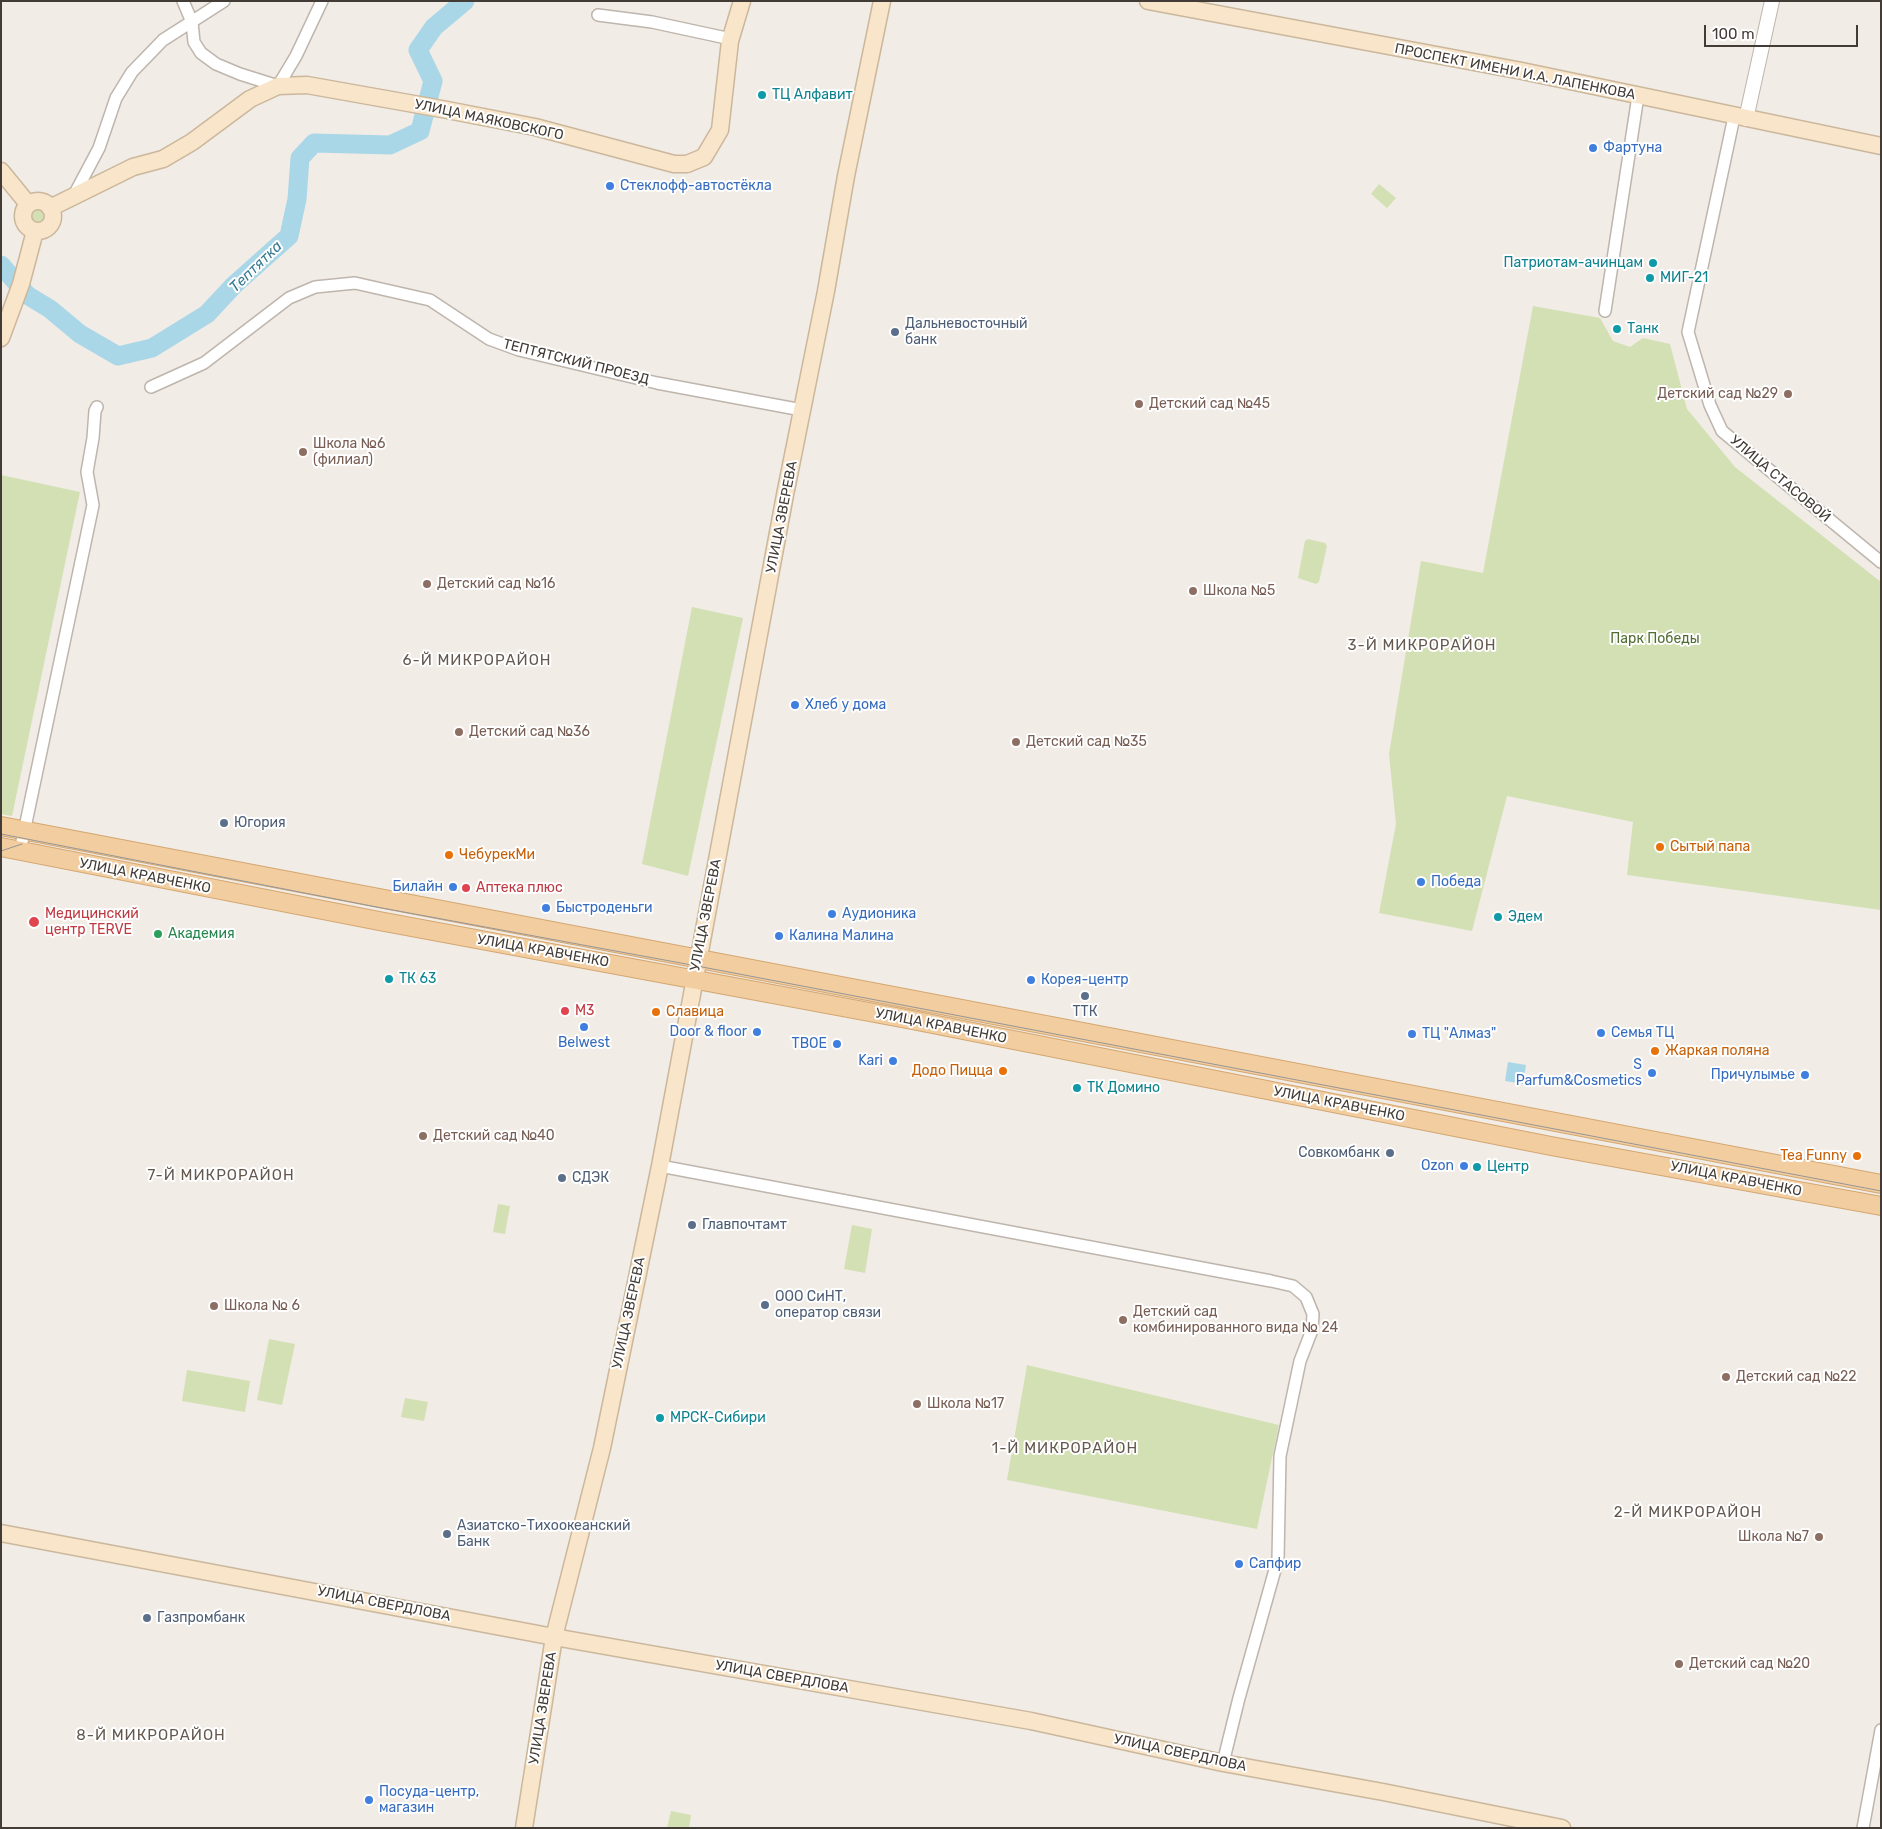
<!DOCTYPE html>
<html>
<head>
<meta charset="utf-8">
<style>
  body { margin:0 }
  #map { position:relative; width:1882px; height:1829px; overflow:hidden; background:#f1ece6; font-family:Rubik,sans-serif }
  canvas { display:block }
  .frame { position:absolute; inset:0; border:2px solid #433c36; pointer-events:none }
  .scale { position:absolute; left:1704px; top:25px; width:154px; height:22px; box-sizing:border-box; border:2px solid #433c36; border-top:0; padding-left:6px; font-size:15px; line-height:18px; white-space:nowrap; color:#433c36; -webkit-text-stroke:4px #fff; paint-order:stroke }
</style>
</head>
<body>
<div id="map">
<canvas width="1882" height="1829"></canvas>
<div class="frame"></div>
<div class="scale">100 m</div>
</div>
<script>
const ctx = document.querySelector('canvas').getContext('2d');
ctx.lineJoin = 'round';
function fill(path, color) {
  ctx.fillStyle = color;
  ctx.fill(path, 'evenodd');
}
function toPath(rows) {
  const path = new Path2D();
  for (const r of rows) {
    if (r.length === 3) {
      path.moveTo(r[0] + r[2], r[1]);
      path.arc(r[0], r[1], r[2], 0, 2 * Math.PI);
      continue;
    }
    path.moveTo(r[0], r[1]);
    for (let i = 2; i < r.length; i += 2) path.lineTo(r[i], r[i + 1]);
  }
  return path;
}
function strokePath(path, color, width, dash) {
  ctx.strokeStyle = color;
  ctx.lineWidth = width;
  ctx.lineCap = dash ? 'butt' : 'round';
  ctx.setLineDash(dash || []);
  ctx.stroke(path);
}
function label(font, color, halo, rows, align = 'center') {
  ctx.font = font + ' Rubik,sans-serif';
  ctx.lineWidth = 4;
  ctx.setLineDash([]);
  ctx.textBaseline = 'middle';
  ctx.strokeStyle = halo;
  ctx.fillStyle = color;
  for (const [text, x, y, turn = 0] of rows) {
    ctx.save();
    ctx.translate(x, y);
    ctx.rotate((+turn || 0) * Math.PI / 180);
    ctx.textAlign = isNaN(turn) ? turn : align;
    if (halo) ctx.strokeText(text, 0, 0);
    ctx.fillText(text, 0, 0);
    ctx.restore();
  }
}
fill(toPath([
  [1379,184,1396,198,1387,208,1371,194],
  [40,218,10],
  [1533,306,1600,318,1613,341,1630,347,1643,338,1670,344,1687,409,1735,467,1881,582,1881,910,1627,875,1633,822,1507,796,1472,931,1379,913,1396,824,1389,754,1421,561,1483,573],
  [1,475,80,492,12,816,1,814],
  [1308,539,1325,543,1327,546,1319,582,1316,584,1298,578,1305,541],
  [692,607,743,618,688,876,642,864],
  [498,1204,510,1206,505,1234,493,1232],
  [852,1225,872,1229,865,1273,844,1269],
  [269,1339,295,1344,282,1405,257,1400],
  [1027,1365,1279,1425,1257,1529,1007,1480],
  [187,1370,250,1381,245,1412,182,1401],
  [405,1398,428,1402,424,1421,401,1417],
  [671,1811,691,1815,689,1828,667,1828]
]), '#d3e0b4');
fill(toPath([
  [1508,1062,1526,1065,1523,1084,1505,1081]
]), '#aad7e7');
strokePath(toPath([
  [1,265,27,295,50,309,80,334,118,356,152,348,207,314,234,285,289,236,297,199,300,158,314,143,390,145,420,131,433,81,418,50,434,27,465,1]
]), '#aad7e7', 19);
const minor = toPath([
  [183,1,192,22,194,42,201,53,216,64,240,74,278,86,296,56,322,1],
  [598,15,652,22,731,39],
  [1734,117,1688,332,1710,405,1722,431,1881,562],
  [73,197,99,148,116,98,132,72,163,40,224,1],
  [1605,311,1638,96],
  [151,387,204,363,289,298,315,287,355,283,430,300,489,339,519,350,657,383,802,410],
  [20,851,93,505,87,472,93,438,95,411,97,407],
  [660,1166,1271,1281,1293,1286,1306,1297,1313,1314,1312,1330,1300,1361,1280,1456,1278,1559,1239,1698,1223,1763],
  [1863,1828,1881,1730]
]);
const tertiary = toPath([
  [1746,119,1772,1]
]);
const secondary = toPath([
  [1148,1,1522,71,1881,146],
  [1,171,28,204],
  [38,216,15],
  [50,208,133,167,163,159,192,142,250,99,278,86,307,85,442,109,535,127,674,164,687,164,704,157,720,130,730,41,742,1],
  [1,338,21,284,35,231],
  [1,1533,554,1637,1031,1721,1223,1763,1383,1792,1562,1828],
  [524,1828,554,1637,602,1448,660,1166,785,495,826,291,846,176,882,1]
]);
const primary = toPath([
  [1,826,1881,1184],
  [1,847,379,921,907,1019,1551,1146,1881,1206]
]);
strokePath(minor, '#beb5ad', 14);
strokePath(tertiary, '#beb5ad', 16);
strokePath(secondary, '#cbb79b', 19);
strokePath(primary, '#d4a771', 20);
strokePath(minor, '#fff', 11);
strokePath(tertiary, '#fff', 14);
strokePath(secondary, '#f8e5ca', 16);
strokePath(primary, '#f2cd9f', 18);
strokePath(toPath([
  [1,834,382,908,697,966,1881,1191],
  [1,851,22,844]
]), '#959595', 1);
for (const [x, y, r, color] of [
  [762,95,5,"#0f9aa8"],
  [1593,148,5,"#3f7fe0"],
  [610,186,5,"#3f7fe0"],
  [1653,263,5,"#0f9aa8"],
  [1650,278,5,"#0f9aa8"],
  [1617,329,5,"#0f9aa8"],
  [895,332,5,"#5c6f8a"],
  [1788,394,5,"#8d6e63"],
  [1139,404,5,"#8d6e63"],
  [303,452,5,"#8d6e63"],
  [427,584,5,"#8d6e63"],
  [1193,591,5,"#8d6e63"],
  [795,705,5,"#3f7fe0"],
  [459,732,5,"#8d6e63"],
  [1016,742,5,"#8d6e63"],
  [224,823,5,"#5c6f8a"],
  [1660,847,5,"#e8710a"],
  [449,855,5,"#e8710a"],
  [1421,882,5,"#3f7fe0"],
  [453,887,5,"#3f7fe0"],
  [466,888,5,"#e0444e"],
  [546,908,5,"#3f7fe0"],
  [832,914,5,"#3f7fe0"],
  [1498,917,5,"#0f9aa8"],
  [34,922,6,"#e0444e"],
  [158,934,5,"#2e9e5b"],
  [779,936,5,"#3f7fe0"],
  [389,979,5,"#0f9aa8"],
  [1031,980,5,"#3f7fe0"],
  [1085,996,5,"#5c6f8a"],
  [565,1011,5,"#e0444e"],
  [656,1012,5,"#e8710a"],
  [584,1027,5,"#3f7fe0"],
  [757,1032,5,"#3f7fe0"],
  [1601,1033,5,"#3f7fe0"],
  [1412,1034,5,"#3f7fe0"],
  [837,1044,5,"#3f7fe0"],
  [1655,1051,5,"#e8710a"],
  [893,1061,5,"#3f7fe0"],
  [1003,1071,5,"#e8710a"],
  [1652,1073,5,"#3f7fe0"],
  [1805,1075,5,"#3f7fe0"],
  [1077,1088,5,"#0f9aa8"],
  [423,1136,5,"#8d6e63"],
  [1390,1153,5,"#5c6f8a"],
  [1857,1156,5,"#e8710a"],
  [1464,1166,5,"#3f7fe0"],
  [1477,1167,5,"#0f9aa8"],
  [562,1178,5,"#5c6f8a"],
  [692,1225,5,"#5c6f8a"],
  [765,1305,5,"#5c6f8a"],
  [214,1306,5,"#8d6e63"],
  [1123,1320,5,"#8d6e63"],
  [1726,1377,5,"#8d6e63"],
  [917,1404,5,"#8d6e63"],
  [660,1418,5,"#0f9aa8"],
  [447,1534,5,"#5c6f8a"],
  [1819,1537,5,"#8d6e63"],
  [1239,1564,5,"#3f7fe0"],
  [147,1618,5,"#5c6f8a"],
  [1679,1664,5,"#8d6e63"],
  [369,1800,5,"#3f7fe0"]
]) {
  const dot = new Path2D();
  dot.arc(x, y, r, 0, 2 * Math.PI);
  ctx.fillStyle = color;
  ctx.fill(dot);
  strokePath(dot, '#fff', 2);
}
label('14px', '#433c36', '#fff', [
  ["ПРОСПЕКТ ИМЕНИ И.А. ЛАПЕНКОВА",1515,72,11],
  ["УЛИЦА МАЯКОВСКОГО",489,120,12],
  ["ТЕПТЯТСКИЙ ПРОЕЗД",576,362,14],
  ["УЛИЦА СТАСОВОЙ",1780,479,40],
  ["УЛИЦА ЗВЕРЕВА",782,517,-79],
  ["УЛИЦА КРАВЧЕНКО",145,876,11],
  ["УЛИЦА ЗВЕРЕВА",706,915,-79],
  ["УЛИЦА КРАВЧЕНКО",543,951,10],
  ["УЛИЦА КРАВЧЕНКО",941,1026,11],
  ["УЛИЦА КРАВЧЕНКО",1339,1104,11],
  ["УЛИЦА КРАВЧЕНКО",1736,1179,11],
  ["УЛИЦА ЗВЕРЕВА",629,1313,-78],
  ["УЛИЦА СВЕРДЛОВА",384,1604,11],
  ["УЛИЦА СВЕРДЛОВА",782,1677,10],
  ["УЛИЦА ЗВЕРЕВА",543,1708,-81],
  ["УЛИЦА СВЕРДЛОВА",1180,1753,12]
]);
label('14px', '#0d838f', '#fff', [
  ["ТЦ Алфавит",772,95],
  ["Патриотам-ачинцам",1643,263,"right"],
  ["МИГ-21",1660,278],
  ["Танк",1627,329],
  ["Эдем",1508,917],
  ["ТК 63",399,979],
  ["ТК Домино",1087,1088],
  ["Центр",1487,1167],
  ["МРСК-Сибири",670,1418]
], 'left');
label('14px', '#366cbe', '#fff', [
  ["Фартуна",1603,148],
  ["Стеклофф-автостёкла",620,186],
  ["Хлеб у дома",805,705],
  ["Победа",1431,882],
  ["Билайн",443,887,"right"],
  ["Быстроденьги",556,908],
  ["Аудионика",842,914],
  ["Калина Малина",789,936],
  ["Корея-центр",1041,980],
  ["Door & floor",747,1032,"right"],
  ["Семья ТЦ",1611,1033],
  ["ТЦ \"Алмаз\"",1422,1034],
  ["Belwest",584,1043,"center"],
  ["ТВОЕ",827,1044,"right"],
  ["Kari",883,1061,"right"],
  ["S",1642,1065,"right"],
  ["Parfum&Cosmetics",1642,1081,"right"],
  ["Причулымье",1795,1075,"right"],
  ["Ozon",1454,1166,"right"],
  ["Сапфир",1249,1564],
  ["Посуда-центр,",379,1792],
  ["магазин",379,1808]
], 'left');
label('14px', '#4e5e75', '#fff', [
  ["Дальневосточный",905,324],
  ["банк",905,340],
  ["Югория",234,823],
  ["ТТК",1085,1012,"center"],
  ["Совкомбанк",1380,1153,"right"],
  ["СДЭК",572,1178],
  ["Главпочтамт",702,1225],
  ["ООО СиНТ,",775,1297],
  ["оператор связи",775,1313],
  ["Азиатско-Тихоокеанский",457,1526],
  ["Банк",457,1542],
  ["Газпромбанк",157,1618]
], 'left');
label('14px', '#785e54', '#fff', [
  ["Детский сад №29",1778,394,"right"],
  ["Детский сад №45",1149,404],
  ["Школа №6",313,444],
  ["(филиал)",313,460],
  ["Детский сад №16",437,584],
  ["Школа №5",1203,591],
  ["Детский сад №36",469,732],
  ["Детский сад №35",1026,742],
  ["Детский сад №40",433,1136],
  ["Школа № 6",224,1306],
  ["Детский сад",1133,1312],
  ["комбинированного вида № 24",1133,1328],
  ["Детский сад №22",1736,1377],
  ["Школа №17",927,1404],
  ["Школа №7",1809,1537,"right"],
  ["Детский сад №20",1689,1664]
], 'left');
label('14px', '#516d31', '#fff', [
  ["Парк Победы",1655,639]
]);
label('14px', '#c56008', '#fff', [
  ["Сытый папа",1670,847],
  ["ЧебурекМи",459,855],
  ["Славица",666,1012],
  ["Жаркая поляна",1665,1051],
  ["Додо Пицца",993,1071,"right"],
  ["Tea Funny",1847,1156,"right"]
], 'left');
label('14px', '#be3a42', '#fff', [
  ["Аптека плюс",476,888],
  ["Медицинский",45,914],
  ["центр TERVE",45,930],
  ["М3",575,1011]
], 'left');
label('14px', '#27864d', '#fff', [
  ["Академия",168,934]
], 'left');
label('italic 15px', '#397b93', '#fff', [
  ["Тептятка",256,267,-44]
]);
ctx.letterSpacing = '1px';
label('15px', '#64584f', '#fff', [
  ["3-Й МИКРОРАЙОН",1422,646],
  ["6-Й МИКРОРАЙОН",477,661],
  ["7-Й МИКРОРАЙОН",221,1176],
  ["1-Й МИКРОРАЙОН",1065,1449],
  ["2-Й МИКРОРАЙОН",1688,1513],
  ["8-Й МИКРОРАЙОН",151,1736]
]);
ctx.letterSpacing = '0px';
</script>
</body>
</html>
